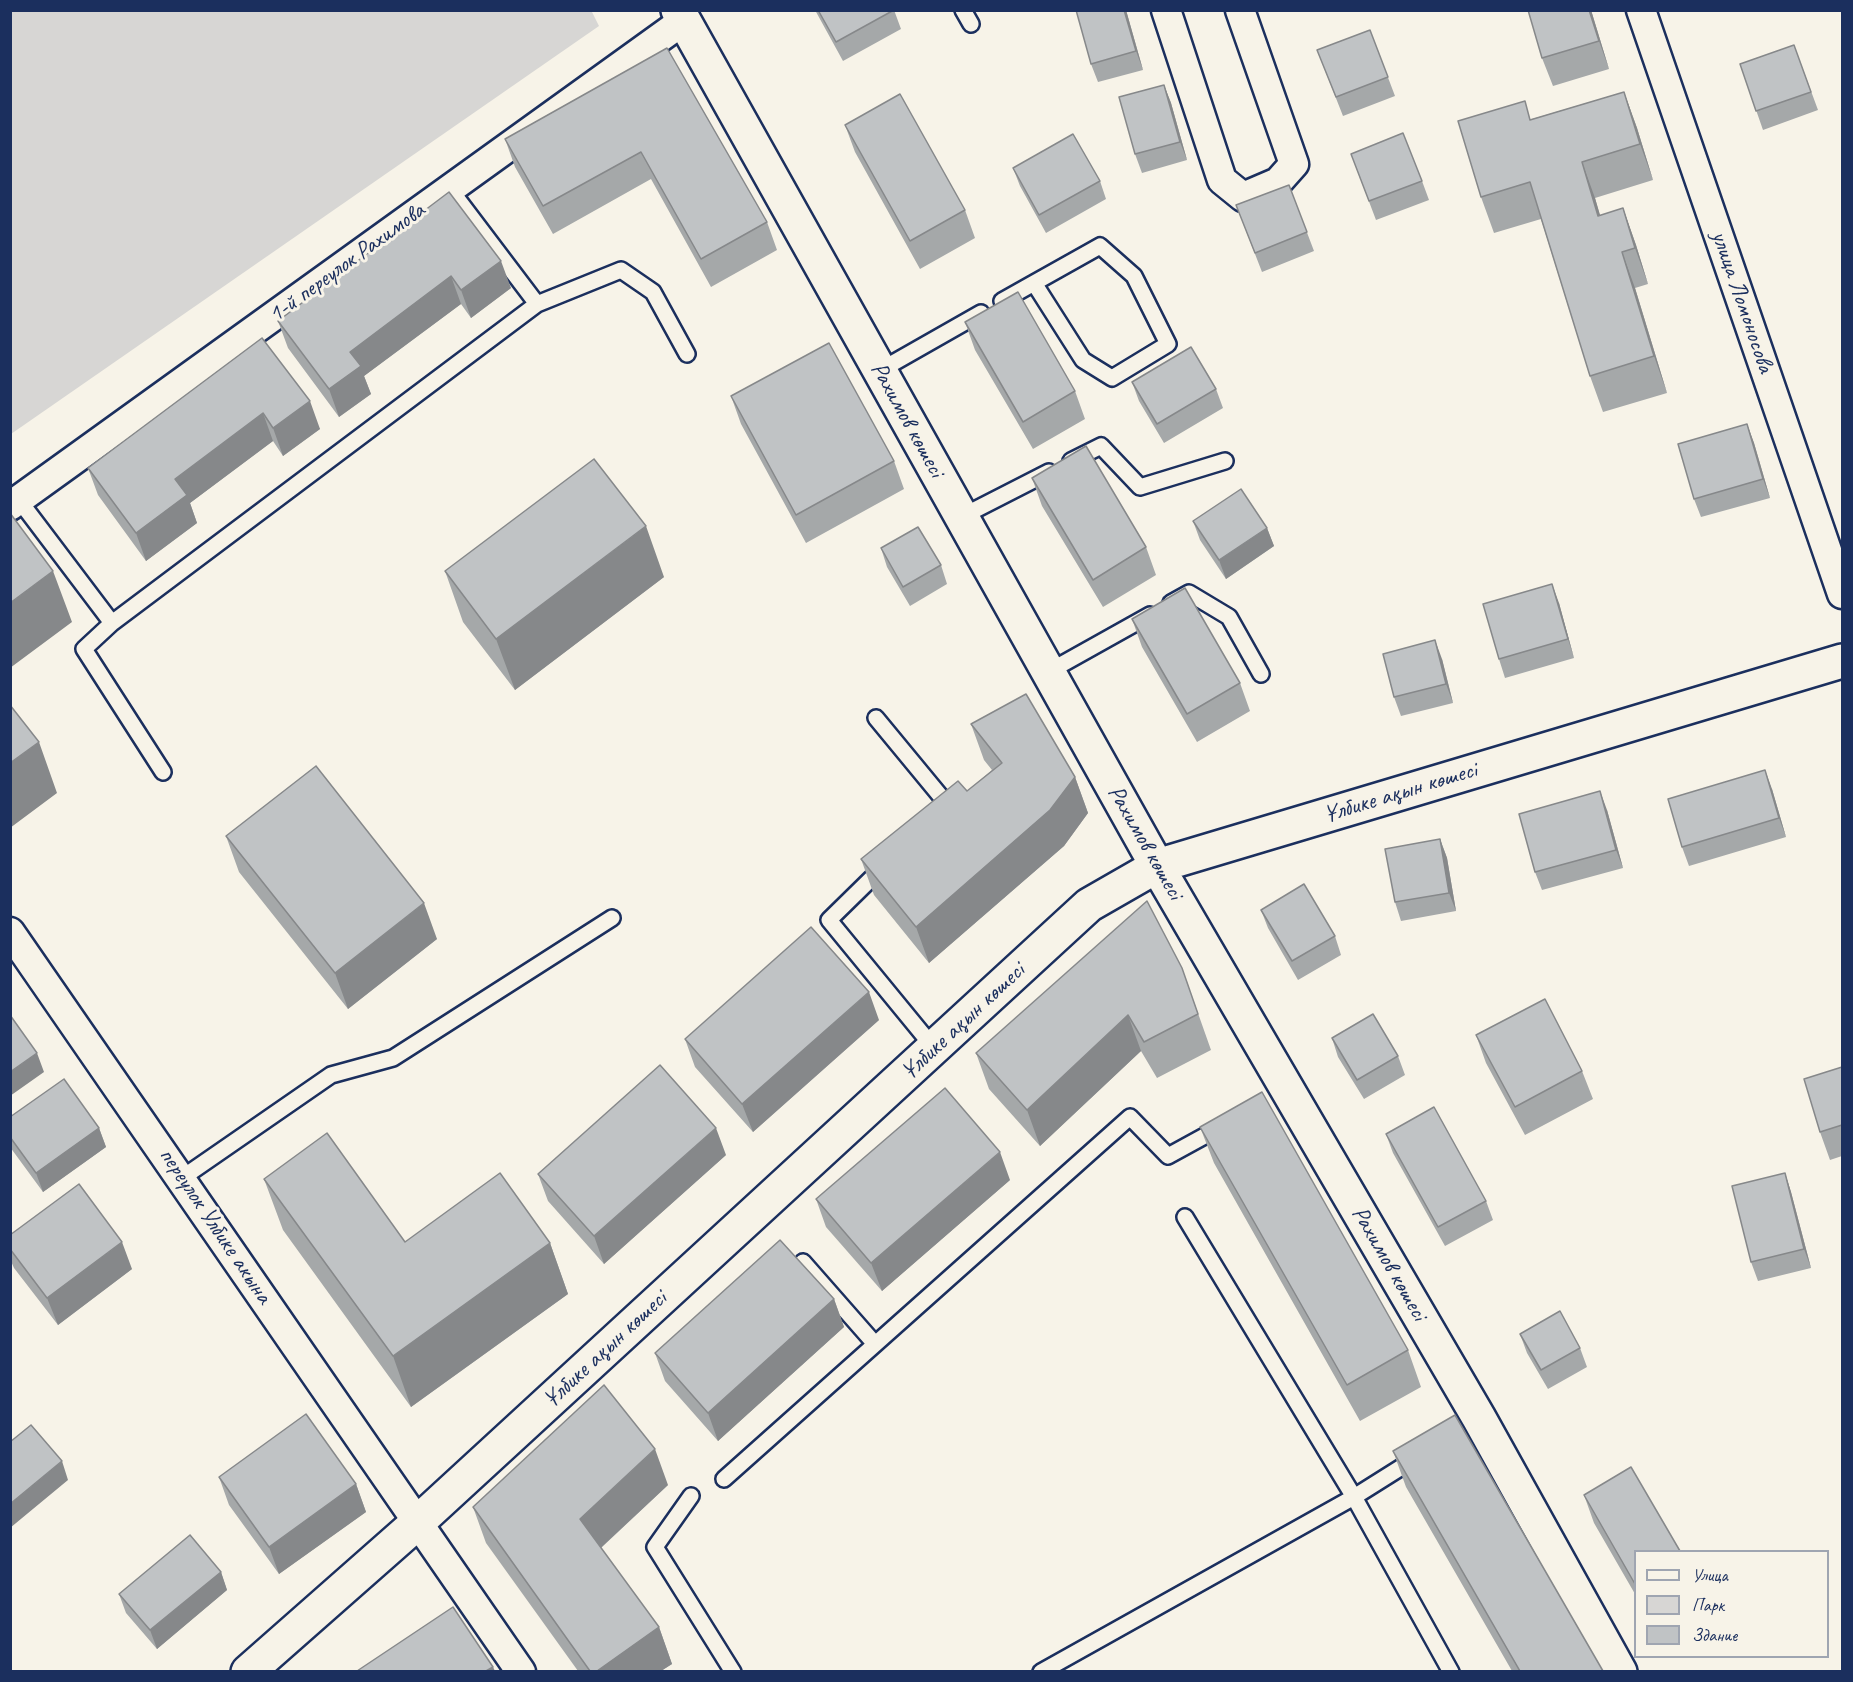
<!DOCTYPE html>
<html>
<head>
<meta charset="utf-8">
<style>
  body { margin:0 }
  #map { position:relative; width:1853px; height:1682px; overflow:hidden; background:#f7f3e8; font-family:Caveat,sans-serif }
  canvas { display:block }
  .frame { position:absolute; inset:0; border:12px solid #1b2f5e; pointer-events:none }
  .legend { position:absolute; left:1634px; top:1550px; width:195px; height:108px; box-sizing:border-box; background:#f7f3e8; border:2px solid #9fa5b1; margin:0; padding:8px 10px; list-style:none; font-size:18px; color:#1b2f5e }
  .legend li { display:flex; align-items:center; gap:12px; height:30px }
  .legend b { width:30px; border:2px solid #9fa5b1 }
</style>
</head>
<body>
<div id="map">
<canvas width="1853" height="1682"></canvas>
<div class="frame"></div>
<ul class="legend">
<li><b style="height:8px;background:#f7f3e8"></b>Улица</li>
<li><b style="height:16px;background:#d7d6d4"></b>Парк</li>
<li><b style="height:16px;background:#c0c3c5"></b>Здание</li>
</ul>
</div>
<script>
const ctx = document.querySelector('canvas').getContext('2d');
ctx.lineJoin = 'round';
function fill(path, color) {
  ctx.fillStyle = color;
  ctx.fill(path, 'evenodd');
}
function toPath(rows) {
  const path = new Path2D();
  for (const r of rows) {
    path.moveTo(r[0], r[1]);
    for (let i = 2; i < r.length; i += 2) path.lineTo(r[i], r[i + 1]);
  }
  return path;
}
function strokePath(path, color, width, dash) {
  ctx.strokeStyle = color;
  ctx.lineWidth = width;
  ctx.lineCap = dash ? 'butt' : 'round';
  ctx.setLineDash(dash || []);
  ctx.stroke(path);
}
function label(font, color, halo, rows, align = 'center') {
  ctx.font = font + ' Caveat,sans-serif';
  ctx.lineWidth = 6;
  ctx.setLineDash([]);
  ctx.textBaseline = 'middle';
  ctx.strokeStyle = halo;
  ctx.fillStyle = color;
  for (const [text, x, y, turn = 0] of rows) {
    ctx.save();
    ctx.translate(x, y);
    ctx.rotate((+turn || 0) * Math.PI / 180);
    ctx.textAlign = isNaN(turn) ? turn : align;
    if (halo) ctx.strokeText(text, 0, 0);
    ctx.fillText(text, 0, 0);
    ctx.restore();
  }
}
fill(toPath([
  [11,10,591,10,599,26,11,434]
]), '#d7d6d4');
const lane = toPath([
  [963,10,971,24],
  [450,189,537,304],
  [1002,301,1034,283,1100,246,1134,276,1168,344,1112,378,1083,360,1034,283],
  [879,371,981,313],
  [1071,461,1101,446,1140,487,1225,461],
  [19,500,112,623],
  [961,517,1049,472],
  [1171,603,1189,593,1229,617,1261,674],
  [1048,672,1150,615],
  [876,718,947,804,940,811],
  [163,772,84,649,112,623,537,304,621,270,653,292,687,354],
  [882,868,829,920,934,1048],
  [182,1178,331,1075,393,1058,612,918],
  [1185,1217,1354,1497,1451,1672],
  [803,1262,875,1344],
  [724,1479,1130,1117,1168,1156,1221,1127],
  [691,1496,655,1547,733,1672],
  [1041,1672,1354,1497,1416,1458]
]);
const street = toPath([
  [1166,10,1222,180,1243,197,1278,182,1294,164,1240,10],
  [1641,10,1842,594],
  [10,506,683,21],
  [10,932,521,1672]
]);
const secondary = toPath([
  [678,10,1157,866,1479,1418,1620,1672],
  [248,1672,417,1523,1089,905,1157,866,1842,661]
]);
strokePath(lane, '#1b2f5e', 20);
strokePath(street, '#1b2f5e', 33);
strokePath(secondary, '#1b2f5e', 38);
strokePath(lane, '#f7f3e8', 15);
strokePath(street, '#f7f3e8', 28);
strokePath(secondary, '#f7f3e8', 33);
fill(toPath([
  [815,10,894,10,901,29,843,61],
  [1126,10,1143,70,1098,82,1091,64],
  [1591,10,1609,69,1553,86,1542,58],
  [1370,30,1395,96,1343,116,1317,50],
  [1794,45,1818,110,1763,130,1740,64],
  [667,48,767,222,777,250,711,287,651,179,553,234,515,167,505,139],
  [1164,85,1171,103,1187,160,1142,173,1135,154],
  [1624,92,1637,128,1653,180,1595,198,1600,216,1623,208,1636,245,1648,284,1635,288,1667,393,1603,412,1590,376,1541,219,1494,233,1481,197,1532,119],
  [845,125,965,210,975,238,920,269,855,152],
  [1351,154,1422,181,1429,200,1376,220],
  [1013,168,1100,181,1106,199,1046,233,1020,186],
  [1289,185,1314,251,1262,272,1236,205],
  [449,192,511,288,471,318,461,304,364,376,371,394,339,417,288,348,278,321],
  [965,322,1075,391,1085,419,1033,449,975,350],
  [262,338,320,429,283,456,273,441,190,503,197,523,146,561,98,495,88,468],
  [1132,382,1216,389,1223,408,1164,443,1139,401],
  [731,396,894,461,904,489,806,543,741,424],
  [1747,424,1754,443,1770,498,1701,517,1694,499],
  [1032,478,1146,547,1156,575,1103,607,1042,506],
  [1193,521,1267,528,1274,546,1226,579,1200,540],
  [881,548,941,565,947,584,910,606,887,567],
  [445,571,664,577,515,690,463,622],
  [1559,603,1574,658,1505,678,1499,659],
  [1132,619,1240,683,1250,711,1197,742,1142,647],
  [1442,659,1453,703,1401,716,1394,697],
  [971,724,1075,777,1088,813,1064,846,929,963,874,895,861,859,967,791,992,770,984,760],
  [1772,789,1786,837,1689,866,1682,847],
  [1607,810,1623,868,1542,890,1535,872],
  [226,836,437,939,348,1009,239,872],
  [1440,839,1447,858,1456,911,1401,921,1395,902],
  [1261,910,1335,936,1341,955,1298,980,1268,928],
  [1182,968,1211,1050,1157,1078,1141,1051,1040,1146,989,1089,976,1053],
  [879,1020,753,1132,695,1067,685,1039],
  [1476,1035,1582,1071,1593,1099,1525,1135,1486,1063],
  [1332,1038,1398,1056,1405,1075,1364,1099,1338,1057],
  [1842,1067,1842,1156,1830,1160,1820,1132],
  [10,1117,99,1128,106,1147,43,1192,10,1147],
  [1200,1127,1408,1350,1421,1387,1360,1421,1214,1163],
  [1386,1134,1486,1201,1493,1220,1445,1246,1393,1153],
  [726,1155,604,1264,548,1201,538,1174],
  [1785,1173,1791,1192,1811,1268,1758,1281,1751,1262],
  [264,1179,405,1242,550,1243,568,1294,411,1407,283,1230],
  [1010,1180,882,1291,826,1227,816,1199],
  [10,1235,132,1269,58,1325,14,1268,10,1259],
  [834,1299,844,1327,718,1441,665,1381,655,1353],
  [1520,1334,1580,1348,1587,1367,1548,1389,1527,1353],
  [1393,1451,1603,1671,1512,1671,1406,1487],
  [219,1477,356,1484,366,1512,279,1574,229,1505],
  [668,1485,601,1548,659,1627,672,1664,661,1671,578,1671,486,1543,473,1507],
  [1584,1495,1635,1551,1635,1594,1594,1523],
  [221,1572,227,1590,157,1649,126,1613,119,1594]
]), '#a5a8a9');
fill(toPath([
  [1124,10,1126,10,1143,70,1136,51],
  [1589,10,1591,10,1609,69,1599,41],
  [1164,85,1171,103,1187,160,1180,142],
  [1624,92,1637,128,1653,180,1640,144],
  [1582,162,1595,198,1611,252,1598,216],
  [1623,208,1636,245,1648,284,1635,248],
  [1622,252,1635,288,1667,393,1654,356],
  [501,261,511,288,471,318,461,290],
  [451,276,461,304,364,376,371,394,339,417,329,389,350,352],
  [310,401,320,429,283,456,273,428],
  [263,413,273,441,190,503,197,523,146,561,136,533,175,479],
  [1747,424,1754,443,1770,498,1763,479],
  [646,526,664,577,515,690,496,639],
  [1267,528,1274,546,1226,579,1219,560],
  [53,571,72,622,10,668,10,603],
  [1552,584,1559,603,1574,658,1568,639],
  [1435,640,1442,659,1453,703,1446,684],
  [39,742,57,793,10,828,10,763],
  [1765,770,1772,789,1786,837,1779,818],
  [1075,777,1088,813,1064,846,929,963,916,927],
  [1600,791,1607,810,1623,868,1616,850],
  [1440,839,1447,858,1456,911,1449,893],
  [424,903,437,939,348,1009,335,973],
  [869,992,879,1020,753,1132,742,1104],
  [1128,1015,1141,1051,1040,1146,1027,1110],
  [37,1053,44,1072,10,1096,10,1072],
  [99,1128,106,1147,43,1192,36,1173],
  [716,1128,726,1155,604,1264,594,1236],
  [1000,1152,1010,1180,882,1291,871,1263],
  [1785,1173,1791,1192,1811,1268,1804,1249],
  [122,1242,132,1269,58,1325,47,1298],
  [550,1243,568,1294,411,1407,393,1356],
  [834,1299,844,1327,718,1441,708,1413],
  [655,1449,668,1485,593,1555,580,1519],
  [62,1461,68,1480,10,1528,10,1504],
  [356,1484,366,1512,279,1574,269,1547],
  [221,1572,227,1590,157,1649,150,1630],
  [659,1627,672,1664,661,1671,597,1671],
  [493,1667,495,1671,486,1671]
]), '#86888a');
const building = toPath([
  [818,10,894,10,836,42,818,10],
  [1076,10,1124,10,1136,51,1091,64,1076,10],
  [1528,10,1589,10,1599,41,1542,58,1528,10],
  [1370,30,1388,77,1336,97,1317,50,1370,30],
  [1794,45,1811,92,1756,111,1740,64,1794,45],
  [667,48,767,222,701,259,641,152,543,206,505,139,667,48],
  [1164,85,1180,142,1135,154,1119,97,1164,85],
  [1624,92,1640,144,1582,162,1598,216,1623,208,1635,248,1622,252,1654,356,1590,376,1530,182,1481,197,1458,121,1525,101,1530,120,1624,92],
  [900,94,965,210,910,241,845,125,900,94],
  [1403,133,1422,181,1369,201,1351,154,1403,133],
  [1073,134,1100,181,1039,215,1013,168,1073,134],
  [1289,185,1307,232,1255,253,1236,205,1289,185],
  [449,192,501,261,461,290,451,276,350,352,361,366,329,389,278,321,449,192],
  [1018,292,1075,391,1023,422,965,322,1018,292],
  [262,338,310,401,273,428,263,413,175,479,187,495,136,533,88,468,262,338],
  [829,343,894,461,796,515,731,396,829,343],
  [1191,347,1216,389,1157,424,1132,382,1191,347],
  [1747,424,1763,479,1694,499,1678,444,1747,424],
  [1086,446,1146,547,1093,580,1032,478,1086,446],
  [594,459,646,526,496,639,445,571,594,459],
  [1241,489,1267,528,1219,560,1193,521,1241,489],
  [10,513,53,571,10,603,10,513],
  [918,527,941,565,903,587,881,548,918,527],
  [1552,584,1568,639,1499,659,1483,604,1552,584],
  [1185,588,1240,683,1187,714,1132,619,1185,588],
  [1435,640,1446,684,1394,697,1383,654,1435,640],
  [1026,694,1075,777,1050,810,916,927,861,859,958,781,967,791,1002,763,971,724,1026,694],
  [10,705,39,742,10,763,10,705],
  [316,766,424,903,335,973,226,836,316,766],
  [1765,770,1779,818,1682,847,1668,799,1765,770],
  [1600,791,1616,850,1535,872,1519,814,1600,791],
  [1440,839,1449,893,1395,902,1385,849,1440,839],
  [1304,884,1335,936,1292,961,1261,910,1304,884],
  [1147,901,1182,968,1198,1014,1144,1042,1128,1015,1027,1110,976,1053,1147,901],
  [811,927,869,992,742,1104,685,1039,811,927],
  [1545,999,1582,1071,1515,1107,1476,1035,1545,999],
  [1373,1014,1398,1056,1357,1080,1332,1038,1373,1014],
  [10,1015,37,1053,10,1072,10,1015],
  [660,1065,716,1128,594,1236,538,1174,660,1065],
  [1842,1067,1842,1125,1820,1132,1804,1079,1842,1067],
  [64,1079,99,1128,36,1173,10,1137,10,1117,64,1079],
  [945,1088,1000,1152,871,1263,816,1199,945,1088],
  [1262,1092,1408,1350,1347,1385,1200,1127,1262,1092],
  [1434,1107,1486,1201,1438,1227,1386,1134,1434,1107],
  [327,1133,405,1242,500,1173,550,1243,393,1356,264,1179,327,1133],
  [1785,1173,1804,1249,1751,1262,1732,1186,1785,1173],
  [79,1184,122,1242,47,1298,10,1249,10,1235,79,1184],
  [780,1240,834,1299,708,1413,655,1353,780,1240],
  [1560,1311,1580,1348,1541,1370,1520,1334,1560,1311],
  [604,1385,655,1449,580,1519,659,1627,597,1671,590,1671,473,1507,604,1385],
  [306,1414,356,1484,269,1547,219,1477,306,1414],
  [1455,1415,1603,1671,1520,1671,1393,1451,1455,1415],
  [31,1425,62,1461,10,1504,10,1442,31,1425],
  [1631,1467,1680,1551,1635,1551,1635,1584,1584,1495,1631,1467],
  [190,1535,221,1572,150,1630,119,1594,190,1535],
  [453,1607,493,1667,486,1671,357,1671,453,1607]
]);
fill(building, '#c0c3c5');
strokePath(building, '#86888a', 1.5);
label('24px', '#1b2f5e', '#f7f3e8', [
  ["1-й переулок Рахимова",347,263,-36],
  ["улица Ломоносова",1742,302,71],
  ["Рахимов көшесі",907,420,61],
  ["Ұлбике ақын көшесі",1400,793,-17],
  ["Рахимов көшесі",1145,843,60],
  ["Ұлбике ақын көшесі",963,1022,-43],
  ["переулок Улбике акына",215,1226,56],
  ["Рахимов көшесі",1389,1264,60],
  ["Ұлбике ақын көшесі",605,1350,-43]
]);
</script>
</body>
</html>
